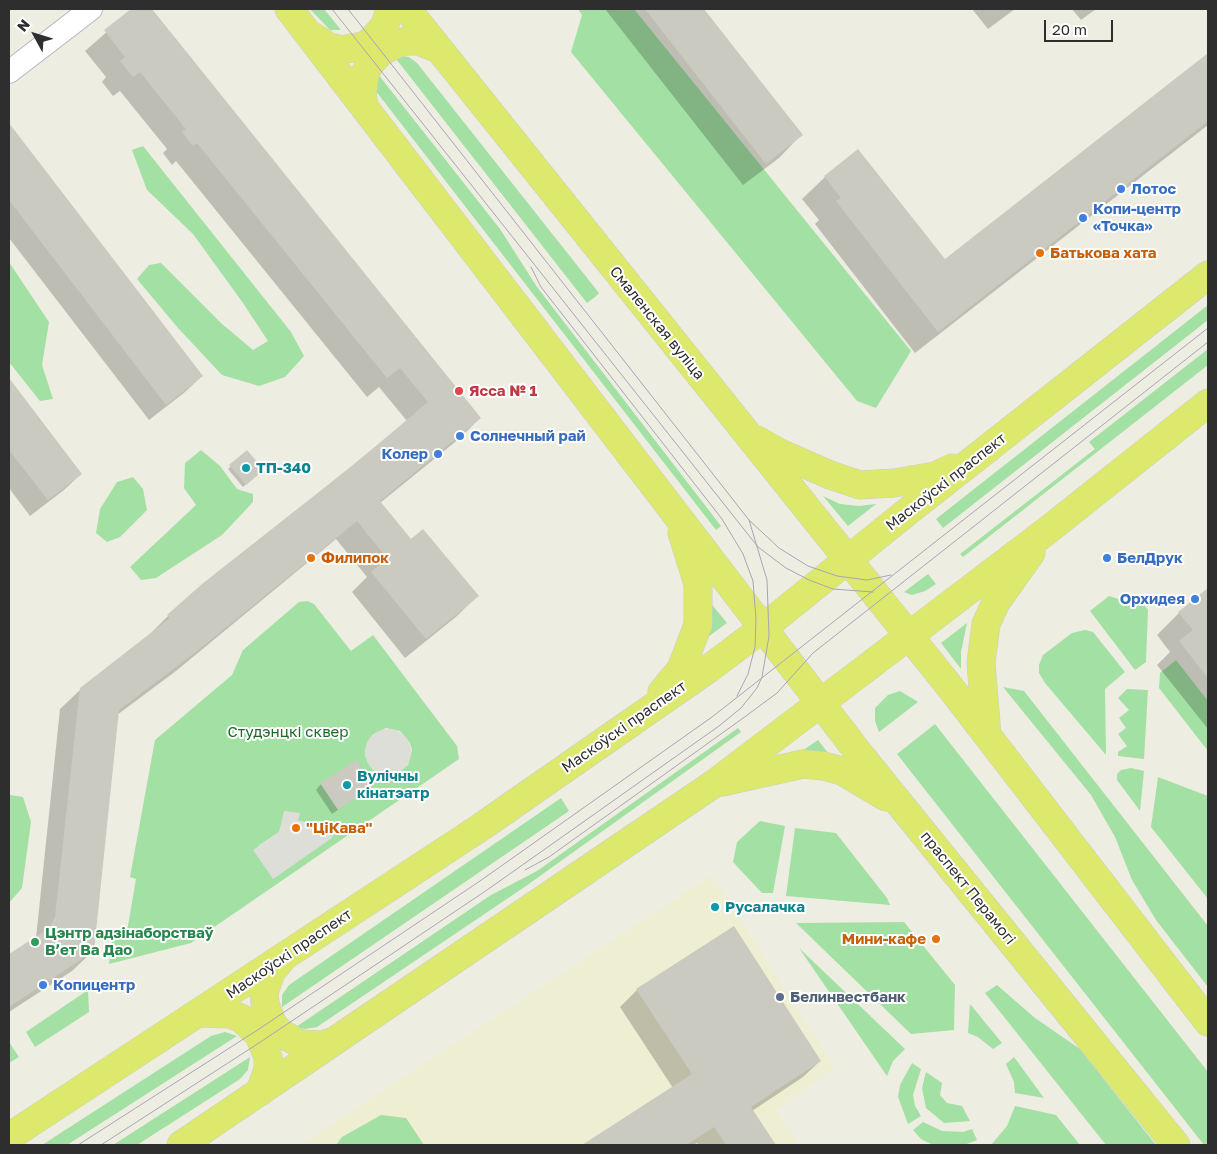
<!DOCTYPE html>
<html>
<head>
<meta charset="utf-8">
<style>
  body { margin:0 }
  #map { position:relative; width:1217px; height:1154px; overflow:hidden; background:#eeede2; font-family:"Golos Text",sans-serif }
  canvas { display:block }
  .frame { position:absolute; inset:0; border:10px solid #2e2e2e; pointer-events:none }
  .north { position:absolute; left:10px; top:10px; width:50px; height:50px; -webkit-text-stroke:4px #fff; paint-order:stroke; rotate:309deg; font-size:14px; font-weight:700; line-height:20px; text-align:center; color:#2e2e2e }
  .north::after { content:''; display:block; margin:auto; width:18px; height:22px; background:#2e2e2e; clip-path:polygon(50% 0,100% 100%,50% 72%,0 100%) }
  .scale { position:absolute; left:1044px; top:20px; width:69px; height:22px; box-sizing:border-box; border:2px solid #2e2e2e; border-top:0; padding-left:6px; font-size:15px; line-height:18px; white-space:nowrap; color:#2e2e2e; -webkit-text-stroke:4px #fff; paint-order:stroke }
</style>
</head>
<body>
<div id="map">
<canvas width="1217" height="1154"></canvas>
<div class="frame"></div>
<div class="north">N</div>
<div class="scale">20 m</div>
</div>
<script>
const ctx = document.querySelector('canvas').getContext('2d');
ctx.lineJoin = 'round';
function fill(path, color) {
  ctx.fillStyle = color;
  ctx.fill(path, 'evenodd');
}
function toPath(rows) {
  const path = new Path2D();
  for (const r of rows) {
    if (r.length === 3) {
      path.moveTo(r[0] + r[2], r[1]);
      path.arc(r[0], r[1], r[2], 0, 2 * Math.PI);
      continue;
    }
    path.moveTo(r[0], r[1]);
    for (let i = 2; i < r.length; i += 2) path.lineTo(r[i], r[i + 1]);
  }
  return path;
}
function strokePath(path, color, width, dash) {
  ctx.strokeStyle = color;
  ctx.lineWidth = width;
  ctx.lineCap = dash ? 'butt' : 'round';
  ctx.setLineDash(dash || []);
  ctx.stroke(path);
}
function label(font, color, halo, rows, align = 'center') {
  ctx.font = font + ' "Golos Text",sans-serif';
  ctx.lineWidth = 4;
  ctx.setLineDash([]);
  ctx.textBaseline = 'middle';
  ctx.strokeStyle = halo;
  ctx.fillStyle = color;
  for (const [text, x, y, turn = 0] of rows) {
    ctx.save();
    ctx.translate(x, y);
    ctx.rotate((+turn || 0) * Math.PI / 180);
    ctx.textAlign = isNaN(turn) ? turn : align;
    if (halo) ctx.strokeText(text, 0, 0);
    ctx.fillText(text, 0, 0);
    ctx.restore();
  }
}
fill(toPath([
  [712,875,835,1068,776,1110,800,1145,300,1145]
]), '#eeeed3');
fill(toPath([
  [310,9,324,9,341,30,330,30],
  [578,9,634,9,911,351,876,408,857,401,571,52,582,15],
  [393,55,409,57,417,63,599,293,595,297,587,303],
  [374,69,500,229,537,287,721,526,716,530,375,90],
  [143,146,291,332,304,356,285,377,259,386,222,375,178,328,137,279,149,265,161,263,221,323,253,350,268,341,243,303,193,234,147,190,132,150],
  [9,262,49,322,42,365,53,399,40,401,9,362],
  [1208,305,1208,320,943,528,936,519],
  [1208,349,1208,365,963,557,960,554,1095,449,1089,442],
  [201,450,220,466,237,489,253,494,253,502,222,535,156,578,141,580,130,567,196,505,184,488,185,463],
  [133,477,143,489,147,510,120,537,107,542,96,533,100,509,117,482],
  [823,496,840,504,859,506,876,504,848,526],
  [928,574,936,584,925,591,912,595,904,592],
  [704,595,727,623,701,642],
  [1109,596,1122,600,1138,597,1148,610,1146,662,1135,670,1090,611],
  [307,601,314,604,351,651,373,635,457,746,459,759,191,943,109,964,113,936,126,936,129,920,136,879,130,877,155,740,232,675,243,650,299,602],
  [386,728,400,731,410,743,412,750,408,765,396,774,388,775,373,770,365,756,372,735],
  [298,821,335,826,258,846,279,832],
  [967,623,961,652,961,669,941,643],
  [1085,630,1093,632,1125,672,1105,689,1106,755,1045,683,1039,673,1039,665,1043,655,1072,633],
  [1176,660,1208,701,1208,751,1159,688,1160,673],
  [1003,687,1024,691,1208,926,1208,987,1156,920,1132,880,1115,837,1091,795],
  [1127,689,1148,690,1144,759,1118,756,1118,752,1127,746,1118,734,1126,728,1119,718,1129,710,1118,698],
  [900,691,918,702,879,732,875,721,875,708,888,695],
  [935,724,1208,1072,1208,1145,1204,1145,897,754],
  [738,728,741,732,526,886,317,1027,305,1029,296,1027,491,895,537,871],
  [818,740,838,766,793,757],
  [1131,768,1144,771,1140,811,1117,780,1117,774,1121,770],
  [1158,777,1208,796,1208,899,1151,827],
  [10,795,23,797,31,822,22,888,9,903],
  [561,798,569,811,282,1007,282,995,289,985],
  [760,821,785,826,773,893,762,893,733,862,737,842],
  [795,828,836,833,887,898,890,905,786,896],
  [904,922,955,985,954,1030,911,1034,796,923],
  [799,948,905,1049,893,1061,887,1076],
  [997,985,1035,1018,1080,1049,1156,1145,1106,1145,985,993],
  [88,990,89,1012,35,1047,26,1032],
  [970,1004,1002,1043,993,1049,978,1037,968,1033],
  [225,1032,237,1036,67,1145,42,1145,211,1036],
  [9,1042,19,1057,9,1063],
  [250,1057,248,1070,240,1079,137,1145,113,1145],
  [1014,1057,1044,1098,1015,1093,1014,1082,1006,1064],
  [912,1063,921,1069,913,1095,915,1106,921,1116,908,1124,898,1097,900,1085],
  [926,1072,942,1083,940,1095,947,1103,962,1106,970,1121,944,1123,926,1108,922,1088],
  [1015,1106,1056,1115,1080,1145,991,1145,1007,1126],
  [381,1115,406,1118,424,1145,336,1145,342,1137],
  [923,1122,942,1131,963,1132,972,1129,977,1140,964,1145,933,1145,921,1139,913,1130]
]), '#a3e0a3');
fill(toPath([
  [388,752,23],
  [284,811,300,813,298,821,335,826,332,838,273,879,253,850,279,832]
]), '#deded9');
fill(toPath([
  [133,9,150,9,480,418,460,438,380,503,411,541,477,596,457,616,405,658,352,592,367,577,336,539,176,671,117,715,93,951,72,971,9,1012,9,955,36,938,60,709,81,689,148,636,168,616,407,421,379,387,367,397,176,161,172,165,163,153,167,149,120,91,113,96,102,82,106,77,85,51],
  [605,9,702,9,801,135,779,158,743,185],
  [972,9,1015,9,988,29],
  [1072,9,1096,9,1081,20],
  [1208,55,1208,125,915,353,815,224,819,220,802,199,825,177,944,261],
  [9,125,202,376,185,392,149,420,9,238],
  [9,380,81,474,64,490,30,516,9,488],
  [247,452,260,473,243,487,228,469],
  [1208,590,1208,729,1157,665,1170,652,1157,635,1179,613],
  [321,784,372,786,332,814,316,790],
  [637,990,820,1061,803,1077,752,1111,774,1145,699,1145,697,1143,693,1145,585,1145,673,1088,620,1007]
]), '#0003');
fill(toPath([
  [131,9,152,9,481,418,380,501,411,539,423,529,479,596,426,639,371,572,387,558,357,521,197,651,119,710,94,951,9,1007,9,954,49,928,55,917,80,688,170,618,167,615,202,584,357,462,428,402,400,368,387,378,197,143,193,146,182,132,186,129,140,72,133,77,120,61,125,57,104,30],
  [645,9,704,9,803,135,766,164],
  [1208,53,1208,121,938,332,836,201,841,198,824,176,858,149,945,259],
  [9,123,203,376,166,405,9,200],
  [9,378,82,474,48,500,9,450],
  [247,450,264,470,246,485,229,465],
  [1208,588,1208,678,1179,641,1193,630,1178,612],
  [357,760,373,786,338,810,320,783],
  [734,926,821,1061,751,1107,776,1145,726,1145,714,1127,686,1145,582,1145,692,1074,636,989]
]), '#cacac0');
const minor = toPath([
  [9,72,91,9]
]);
const primary = toPath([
  [289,9,861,756,1176,1145],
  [407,9,950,687,1208,1022],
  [314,37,329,47,342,50,367,45,384,27,390,9],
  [364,105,362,95,365,73,370,64,381,52,396,44,407,41,418,41,439,49],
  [757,440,780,453,830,475,860,485,894,483,935,476,952,468],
  [662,692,681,669,698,625,698,584,682,533],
  [987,735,981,663,986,624,996,602,1031,553],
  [722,782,803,764,824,766,842,771,886,797],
  [281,960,271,972,264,993,265,1004,273,1025,281,1033,300,1044,322,1045,334,1041],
  [201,1013,229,1014,241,1018,259,1035,268,1057,268,1069,260,1092],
  [9,1137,481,827,711,667,763,628,907,512,1208,275],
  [181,1145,715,783,1048,530,1208,403]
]);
strokePath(minor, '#b7b5c0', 24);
strokePath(primary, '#cdcdcd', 29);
strokePath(minor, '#fff', 22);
strokePath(primary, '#dce96c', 28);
strokePath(toPath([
  [332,9,758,547,786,568,809,580,833,589,873,592],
  [348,9,749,520,779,548,808,566,837,576,867,580,891,575],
  [531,267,541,287,722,519,743,554,753,581,756,619,755,647,748,674,737,696],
  [525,870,549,857,746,716,777,693,813,653,1208,342],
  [78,1145,256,1031,480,881,712,717,1208,328],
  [101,1145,262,1041,487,890,719,726,741,708,757,688,762,677,769,636,767,580,749,520]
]), '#a8a4b7', 1);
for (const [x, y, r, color] of [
  [1121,189,5,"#3f7fe0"],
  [1083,218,5,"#3f7fe0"],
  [1040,253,5,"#e8710a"],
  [459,391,5,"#e0444e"],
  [460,436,5,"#3f7fe0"],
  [438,454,5,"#3f7fe0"],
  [246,468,5,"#0f9aa8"],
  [311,558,5,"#e8710a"],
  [1107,558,5,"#3f7fe0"],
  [1195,599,5,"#3f7fe0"],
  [347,785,5,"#0f9aa8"],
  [296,828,5,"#e8710a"],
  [715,907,5,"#0f9aa8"],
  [936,939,5,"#e8710a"],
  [35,942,5,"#2e9e5b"],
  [43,985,5,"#3f7fe0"],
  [780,997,5,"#5c6f8a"]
]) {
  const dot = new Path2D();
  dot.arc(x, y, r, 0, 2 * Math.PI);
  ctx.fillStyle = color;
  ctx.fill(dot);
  strokePath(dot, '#fff', 2);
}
label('bold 15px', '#366cbe', '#fff', [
  ["Лотос",1131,189],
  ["Копи-центр",1093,209],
  ["«Точка»",1093,226],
  ["Солнечный рай",470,436],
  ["Колер",428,454,"right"],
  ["БелДрук",1117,558],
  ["Орхидея",1185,599,"right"],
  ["Копицентр",53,985]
], 'left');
label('bold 15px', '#c56008', '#fff', [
  ["Батькова хата",1050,253],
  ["Филипок",321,558],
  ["\"ЦіКава\"",306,828],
  ["Мини-кафе",926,939,"right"]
], 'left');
label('15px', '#2e2e2e', '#fff', [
  ["Смаленская вуліца",657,323,51],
  ["Маскоўскі праспект",946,482,-38],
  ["Маскоўскі праспект",624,727,-35],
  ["праспект Перамогі",968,888,51],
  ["Маскоўскі праспект",289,954,-34]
]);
label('bold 15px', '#be3a42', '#fff', [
  ["Ясса № 1",469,391]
], 'left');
label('bold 15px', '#0d838f', '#fff', [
  ["ТП-340",256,468],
  ["Вулічны",357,776],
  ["кінатэатр",357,793],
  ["Русалачка",725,907]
], 'left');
label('15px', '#20682a', '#fff', [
  ["Студэнцкі сквер",288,732]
]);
label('bold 15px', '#27864d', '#fff', [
  ["Цэнтр адзінаборстваў",45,933],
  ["Вʼет Ва Дао",45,950]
], 'left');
label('bold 15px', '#4e5e75', '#fff', [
  ["Белинвестбанк",790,997]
], 'left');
</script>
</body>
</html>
